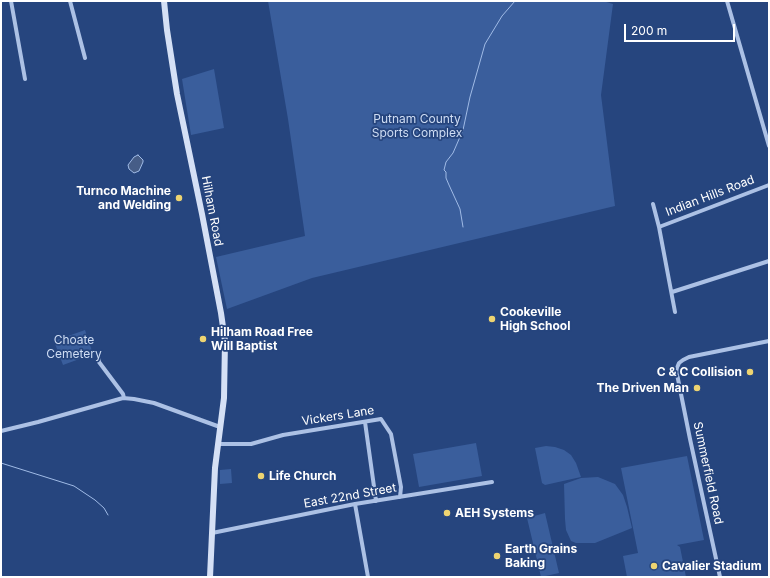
<!DOCTYPE html>
<html>
<head>
<meta charset="utf-8">
<style>
  body { margin:0 }
  #map { position:relative; width:770px; height:578px; overflow:hidden; background:#26457e; font-family:Inter,sans-serif }
  canvas { display:block }
  .frame { position:absolute; inset:0; border:2px solid #fff; pointer-events:none }
  .scale { position:absolute; left:624px; top:24px; width:111px; height:18px; box-sizing:border-box; border:2px solid #fff; border-top:0; padding-left:5px; font-size:12px; line-height:14px; white-space:nowrap; color:#fff; -webkit-text-stroke:3px #26457e; paint-order:stroke }
</style>
</head>
<body>
<div id="map">
<canvas width="770" height="578"></canvas>
<div class="frame"></div>
<div class="scale">200 m</div>
</div>
<script>
const ctx = document.querySelector('canvas').getContext('2d');
ctx.lineJoin = 'round';
function fill(path, color) {
  ctx.fillStyle = color;
  ctx.fill(path, 'evenodd');
}
function toPath(rows) {
  const path = new Path2D();
  for (const r of rows) {
    path.moveTo(r[0], r[1]);
    for (let i = 2; i < r.length; i += 2) path.lineTo(r[i], r[i + 1]);
  }
  return path;
}
function strokePath(path, color, width, dash) {
  ctx.strokeStyle = color;
  ctx.lineWidth = width;
  ctx.lineCap = dash ? 'butt' : 'round';
  ctx.setLineDash(dash || []);
  ctx.stroke(path);
}
function label(font, color, halo, rows, align = 'center') {
  ctx.font = font + ' Inter,sans-serif';
  ctx.lineWidth = 3.5;
  ctx.setLineDash([]);
  ctx.textBaseline = 'middle';
  ctx.strokeStyle = halo;
  ctx.fillStyle = color;
  for (const [text, x, y, turn = 0] of rows) {
    ctx.save();
    ctx.translate(x, y);
    ctx.rotate((+turn || 0) * Math.PI / 180);
    ctx.textAlign = isNaN(turn) ? turn : align;
    if (halo) ctx.strokeText(text, 0, 0);
    ctx.fillText(text, 0, 0);
    ctx.restore();
  }
}
fill(toPath([
  [268,1,603,1,613,4,601,95,615,206,312,278,227,309,216,257,305,236,288,119],
  [214,69,224,128,191,135,182,79],
  [85,330,93,354,63,365,54,341],
  [476,443,482,476,419,487,413,454],
  [546,446,555,447,564,450,571,455,576,463,581,477,545,485,542,483,535,448],
  [687,456,704,540,677,545,680,547,686,577,627,577,623,556,638,553,621,468],
  [231,469,232,483,220,484,220,470],
  [598,477,615,484,623,495,627,507,632,528,595,543,576,543,571,541,566,530,565,519,564,484,581,478],
  [545,513,559,573,541,577,527,518]
]), '#3a5e9c');
const water = toPath([
  [138,155,143,160,143,162,139,171,134,173,129,169,128,165,134,157,138,155]
]);
fill(water, '#465d87');
strokePath(water, '#a0bbe6', 1);
strokePath(toPath([
  [463,227,460,209,449,185,446,178,446,172,444,170,446,162,453,153,463,130,470,97,485,44,502,16,515,1],
  [1,463,74,486,95,500,104,508,108,515]
]), '#a0bbe6', 1);
strokePath(toPath([
  [11,1,25,79],
  [70,1,85,58],
  [727,1,769,146],
  [653,204,659,227,675,312],
  [659,227,769,185],
  [672,292,769,261],
  [98,355,99,362,123,394,124,398],
  [365,422,376,501],
  [1,431,38,422,123,398,134,399,154,403,220,427],
  [219,444,251,444,283,435,381,419,391,434,401,487,400,497],
  [355,504,368,577],
  [212,533,355,504,492,482],
  [720,577,690,439,677,374,677,368,679,363,683,360,689,357,769,341]
]), '#acc1e5', 4);
strokePath(toPath([
  [164,1,167,30,177,94,202,214,221,313,225,341,224,398,215,468,210,577]
]), '#d5e0f5', 6);
for (const [x, y, r, color] of [
  [179,198,4,"#eed471"],
  [492,319,4,"#eed471"],
  [203,339,4,"#eed471"],
  [750,372,4,"#eed471"],
  [697,388,4,"#eed471"],
  [261,476,4,"#eed471"],
  [447,513,4,"#eed471"],
  [497,556,4,"#eed471"],
  [654,566,4,"#eed471"]
]) {
  const dot = new Path2D();
  dot.arc(x, y, r, 0, 2 * Math.PI);
  ctx.fillStyle = color;
  ctx.fill(dot);
  strokePath(dot, '#26457e', 1.5);
}
label('12px', '#cfddf4', '#26457e', [
  ["Putnam County",417,119],
  ["Sports Complex",417,133],
  ["Choate",74,340],
  ["Cemetery",74,354]
]);
label('bold 12px', '#fff', '#26457e', [
  ["Turnco Machine",171,191,"right"],
  ["and Welding",171,205,"right"],
  ["Cookeville",500,312],
  ["High School",500,326],
  ["Hilham Road Free",211,332],
  ["Will Baptist",211,346],
  ["C & C Collision",742,372,"right"],
  ["The Driven Man",689,388,"right"],
  ["Life Church",269,476],
  ["AEH Systems",455,513],
  ["Earth Grains",505,549],
  ["Baking",505,563],
  ["Cavalier Stadium",662,566]
], 'left');
label('12px', '#fff', '#26457e', [
  ["Indian Hills Road",710,196,-21],
  ["Hilham Road",212,211,79],
  ["Vickers Lane",338,416,-9],
  ["Summerfield Road",708,473,78],
  ["East 22nd Street",350,496,-10]
]);
</script>
</body>
</html>
